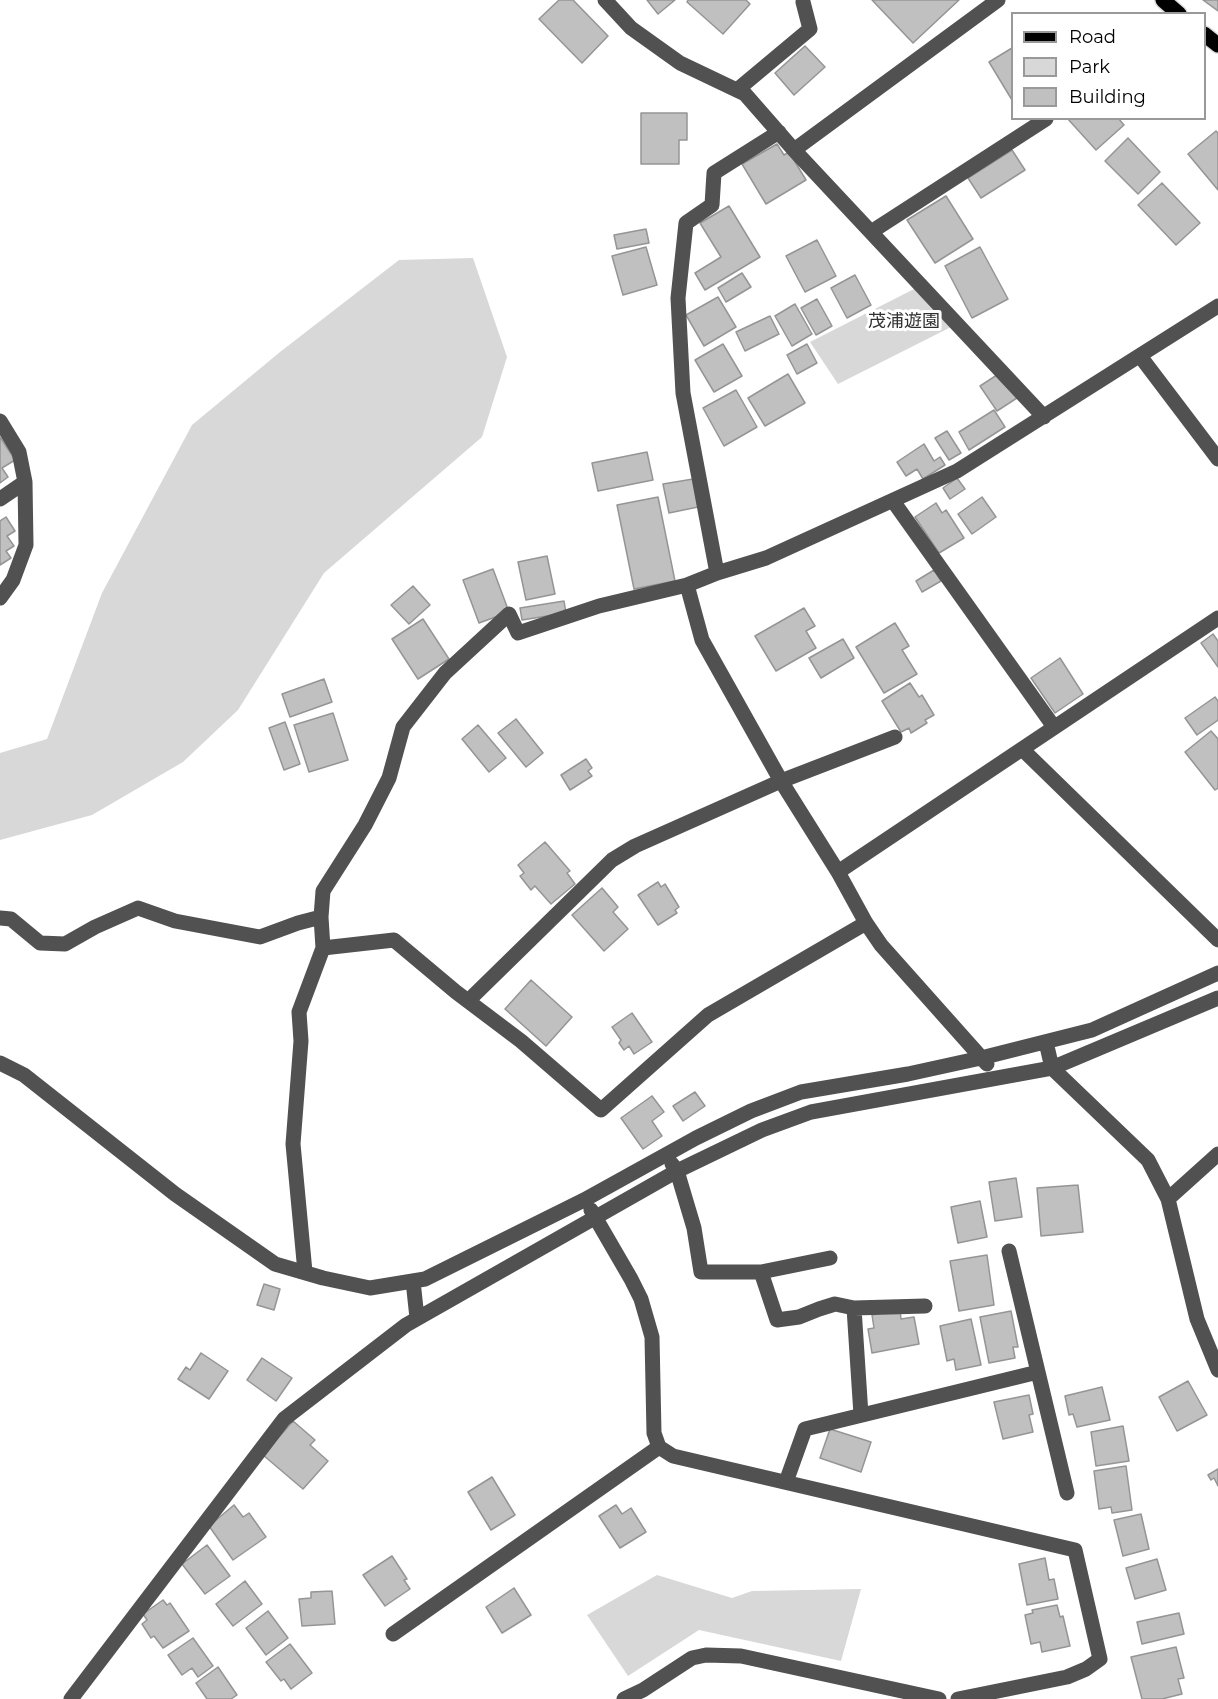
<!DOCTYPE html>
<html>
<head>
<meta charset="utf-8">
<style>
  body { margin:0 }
  #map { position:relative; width:1218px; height:1699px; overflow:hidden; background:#fff; font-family:Montserrat,sans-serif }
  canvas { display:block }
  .legend { position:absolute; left:1011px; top:12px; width:195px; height:108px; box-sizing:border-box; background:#fff; border:2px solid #999; margin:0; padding:8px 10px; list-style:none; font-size:18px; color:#000 }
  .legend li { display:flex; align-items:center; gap:12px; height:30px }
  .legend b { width:30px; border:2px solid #999 }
</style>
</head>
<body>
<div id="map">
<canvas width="1218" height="1699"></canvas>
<ul class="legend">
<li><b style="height:8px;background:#000"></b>Road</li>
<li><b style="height:16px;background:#d8d8d8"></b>Park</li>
<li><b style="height:16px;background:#c0c0c0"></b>Building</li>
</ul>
</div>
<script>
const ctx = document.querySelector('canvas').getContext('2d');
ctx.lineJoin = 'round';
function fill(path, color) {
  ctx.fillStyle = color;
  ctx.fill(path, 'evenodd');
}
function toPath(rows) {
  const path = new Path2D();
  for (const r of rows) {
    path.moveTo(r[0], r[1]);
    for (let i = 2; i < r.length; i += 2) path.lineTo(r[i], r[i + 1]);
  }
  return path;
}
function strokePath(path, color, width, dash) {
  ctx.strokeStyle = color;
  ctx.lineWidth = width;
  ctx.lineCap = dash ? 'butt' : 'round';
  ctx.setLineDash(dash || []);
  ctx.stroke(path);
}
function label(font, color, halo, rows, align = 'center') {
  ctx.font = font + ' Montserrat,"Noto Sans JP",sans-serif';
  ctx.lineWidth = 6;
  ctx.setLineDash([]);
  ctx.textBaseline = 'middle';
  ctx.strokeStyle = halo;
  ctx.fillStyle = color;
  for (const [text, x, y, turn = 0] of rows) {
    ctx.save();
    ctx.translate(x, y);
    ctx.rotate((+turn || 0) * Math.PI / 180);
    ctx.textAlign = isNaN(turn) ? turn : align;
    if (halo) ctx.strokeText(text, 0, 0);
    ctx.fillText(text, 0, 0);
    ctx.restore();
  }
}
fill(toPath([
  [473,258,507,357,482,437,324,573,238,710,183,762,92,815,0,840,0,753,47,739,102,593,192,425,280,352,399,260],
  [916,288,953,326,838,384,810,342],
  [657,1575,732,1598,752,1591,861,1589,841,1661,699,1630,628,1676,587,1615]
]), '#d8d8d8');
const building = toPath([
  [559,0,573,0,608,36,582,63,539,19,559,0],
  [647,0,675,0,658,14,647,0],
  [688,0,746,0,750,4,723,34,687,2,688,0],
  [872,0,959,0,913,43,872,0],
  [1203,0,1218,0,1218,11,1203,0],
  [805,46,825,67,794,95,775,73,805,46],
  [1012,48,1012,100,989,62,1012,48],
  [641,113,687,113,687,140,679,140,679,164,641,164,641,113],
  [1067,118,1118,118,1124,125,1096,150,1067,118],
  [1216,131,1218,133,1218,190,1188,154,1216,131],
  [1128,138,1160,172,1138,194,1105,161,1128,138],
  [777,144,784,155,789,152,806,180,766,204,742,164,777,144],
  [1012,150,1025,170,981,198,968,178,1012,150],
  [1162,183,1200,223,1176,245,1138,205,1162,183],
  [946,196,973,239,935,263,907,220,946,196],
  [729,206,760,257,705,290,695,273,721,257,700,223,729,206],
  [646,229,649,243,617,249,614,235,646,229],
  [817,240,836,276,805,292,786,256,817,240],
  [646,247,657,285,623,295,612,256,646,247],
  [980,247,1008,299,972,318,945,266,980,247],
  [742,273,751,287,726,302,718,288,742,273],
  [855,275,871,305,847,318,831,288,855,275],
  [718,297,736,327,704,346,686,315,718,297],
  [817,299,832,326,816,335,801,308,817,299],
  [795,304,812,334,792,346,775,316,795,304],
  [770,316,779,334,745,351,736,332,770,316],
  [723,344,742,376,714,392,695,360,723,344],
  [807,344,817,363,797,374,787,355,807,344],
  [1000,373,1017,398,997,411,980,386,1000,373],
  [788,374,805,403,765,426,748,398,788,374],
  [736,390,757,427,724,446,703,408,736,390],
  [994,410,1005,427,969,450,959,432,994,410],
  [947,431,961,453,949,460,935,438,947,431],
  [0,437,15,460,2,468,8,477,0,483,0,437],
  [924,444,934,461,940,457,945,465,923,479,917,469,906,476,897,462,924,444],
  [647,452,653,480,598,491,592,463,647,452],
  [957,478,965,489,950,499,943,488,957,478],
  [693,479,698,507,669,513,663,484,693,479],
  [658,497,675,581,634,589,617,505,658,497],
  [982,497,996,517,972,534,958,514,982,497],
  [936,503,942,513,946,510,964,538,939,553,915,517,936,503],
  [6,517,15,531,7,536,14,546,6,551,11,558,0,565,0,521,6,517],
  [547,556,555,594,526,600,518,562,547,556],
  [493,569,509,612,479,623,463,580,493,569],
  [934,570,941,581,922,592,916,581,934,570],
  [413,586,430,605,409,624,391,605,413,586],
  [564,601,566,613,522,620,520,608,564,601],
  [804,608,815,626,806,631,816,648,776,671,755,636,804,608],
  [423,619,449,659,418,679,392,639,423,619],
  [895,623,909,646,902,650,917,674,884,693,856,647,895,623],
  [1213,634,1218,641,1218,667,1201,643,1213,634],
  [843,639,854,658,821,678,809,658,843,639],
  [1060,658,1083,694,1055,713,1031,678,1060,658],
  [324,679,332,702,290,717,282,694,324,679],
  [910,683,919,697,922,695,934,715,925,720,927,723,911,733,909,728,901,732,882,701,910,683],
  [1215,697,1218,701,1218,720,1197,735,1185,718,1215,697],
  [333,713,348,760,309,772,294,725,333,713],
  [516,719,543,753,526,767,498,733,516,719],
  [285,722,300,764,284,770,269,728,285,722],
  [478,725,506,758,489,772,462,739,478,725],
  [1211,731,1218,739,1218,788,1215,790,1185,752,1211,731],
  [586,759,592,768,588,771,592,776,570,790,561,775,586,759],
  [545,842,570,871,567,873,575,884,551,904,535,886,531,890,520,876,524,873,518,865,545,842],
  [658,882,661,887,665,884,679,907,675,910,677,913,658,925,638,895,658,882],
  [602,888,618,907,613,912,628,929,604,951,572,915,602,888],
  [531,980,572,1017,546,1046,505,1009,531,980],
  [632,1013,652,1042,634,1054,629,1046,624,1050,619,1043,621,1040,612,1027,632,1013],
  [695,1092,705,1106,683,1121,673,1106,695,1092],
  [652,1096,664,1112,652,1121,662,1136,643,1149,621,1118,652,1096],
  [1016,1178,1022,1217,995,1221,989,1182,1016,1178],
  [1078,1185,1083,1232,1041,1236,1037,1188,1078,1185],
  [980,1201,987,1237,958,1243,951,1207,980,1201],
  [987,1255,994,1305,959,1311,950,1261,987,1255],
  [264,1284,280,1289,274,1310,257,1305,264,1284],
  [900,1310,901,1319,914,1317,919,1344,872,1353,868,1329,874,1328,872,1315,900,1310],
  [1011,1311,1018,1347,1013,1347,1015,1358,989,1363,980,1317,1011,1311],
  [971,1319,981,1365,956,1370,954,1359,947,1361,940,1326,971,1319],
  [201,1353,228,1371,209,1399,178,1379,186,1367,190,1370,201,1353],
  [262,1358,292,1378,276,1401,247,1380,262,1358],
  [1188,1381,1207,1415,1177,1431,1159,1397,1188,1381],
  [1102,1387,1110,1420,1077,1427,1073,1414,1069,1415,1065,1396,1102,1387],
  [1029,1395,1033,1414,1029,1415,1033,1432,1003,1439,994,1402,1029,1395],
  [293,1421,315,1440,310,1445,328,1461,303,1489,263,1455,293,1421],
  [1123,1426,1129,1461,1096,1466,1091,1432,1123,1426],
  [830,1429,871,1442,861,1472,820,1458,830,1429],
  [1126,1466,1132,1510,1112,1513,1111,1507,1099,1509,1094,1471,1126,1466],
  [1218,1469,1218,1486,1214,1478,1211,1480,1208,1475,1218,1469],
  [492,1477,515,1515,491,1530,468,1492,492,1477],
  [234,1505,243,1517,249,1513,266,1537,233,1560,209,1526,234,1505],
  [616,1505,622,1514,631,1508,646,1532,620,1548,599,1516,616,1505],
  [1141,1514,1149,1549,1123,1556,1114,1520,1141,1514],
  [207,1545,230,1576,205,1594,182,1564,207,1545],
  [392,1556,407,1579,404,1580,410,1589,385,1606,363,1575,392,1556],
  [1045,1558,1049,1580,1054,1579,1058,1599,1027,1605,1019,1564,1045,1558],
  [1157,1559,1166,1590,1135,1599,1126,1568,1157,1559],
  [245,1581,262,1604,233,1626,216,1604,245,1581],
  [514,1588,531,1615,502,1633,486,1607,514,1588],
  [332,1591,335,1624,302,1626,299,1599,311,1598,311,1592,332,1591],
  [163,1600,167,1605,170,1603,189,1631,163,1648,154,1636,151,1638,142,1624,147,1620,143,1614,163,1600],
  [1057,1605,1060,1617,1063,1616,1070,1646,1042,1652,1040,1642,1031,1644,1025,1615,1033,1613,1032,1610,1057,1605],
  [268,1611,288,1638,266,1655,246,1628,268,1611],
  [1179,1613,1184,1634,1142,1644,1137,1622,1179,1613],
  [193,1638,213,1666,198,1677,192,1668,182,1675,168,1655,193,1638],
  [290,1644,312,1673,291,1689,284,1679,281,1681,266,1662,290,1644],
  [1176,1647,1184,1678,1178,1679,1182,1694,1162,1699,1142,1699,1131,1657,1176,1647],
  [218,1667,237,1695,231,1699,207,1699,196,1683,218,1667]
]);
fill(building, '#c0c0c0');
strokePath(building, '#959595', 1.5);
const major = toPath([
  [1163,0,1179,14],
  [1204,34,1218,45]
]);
strokePath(major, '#dbdbdb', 18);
strokePath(toPath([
  [605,0,631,28,680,63,745,94,794,150,1044,417],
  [737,90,810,29,803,2],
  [794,150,998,0],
  [871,232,1046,119],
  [1140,356,1218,459],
  [0,421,19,452,25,482,26,545,13,580,0,598],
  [0,499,25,482],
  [893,501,1054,727],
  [717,573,683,393,678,298,686,223,712,205,714,173,779,132],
  [687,585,702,640,781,781,838,872,866,923,881,945,987,1064],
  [1022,749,1218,940],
  [838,872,1218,618],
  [0,918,11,919,40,943,65,944,95,927,138,908,175,921,260,937,298,923,321,917],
  [866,923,708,1015,601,1110,521,1041,456,992,394,940,323,948,321,917,323,891,365,825,389,778,403,727,445,673,509,614,518,633,599,606,687,585,717,573,766,558,957,471,1218,306],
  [468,1001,612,860,635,846,781,781,895,737],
  [1046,1042,1052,1068,1148,1160,1168,1199,1197,1319,1218,1370],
  [0,1063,24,1075,175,1194,275,1264,323,1278,370,1288,425,1279,584,1200,696,1138,751,1111,801,1092,908,1074,981,1058,1092,1030,1218,973],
  [672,1164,677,1171,694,1228,701,1272,761,1272,830,1258],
  [1168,1199,1218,1154],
  [591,1210,631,1279,641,1299,652,1337,654,1433,659,1447,673,1456,1075,1550,1100,1659,1086,1669,1067,1677,958,1699],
  [1009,1251,1067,1493],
  [305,1272,293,1144,301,1041,299,1012,323,948],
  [761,1272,777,1320,799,1317,819,1309,835,1304,854,1308,925,1306],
  [413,1281,417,1318],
  [854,1308,861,1415],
  [786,1482,805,1429,1038,1372],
  [393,1634,659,1447],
  [71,1699,284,1419,406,1325,677,1171,762,1130,811,1112,1052,1068,1218,998],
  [624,1699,643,1690,692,1658,706,1655,741,1656,939,1699]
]), '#515151', 15);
strokePath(major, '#000', 15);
label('18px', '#2f2f2f', '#fff', [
  ["茂浦遊園",904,322]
]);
</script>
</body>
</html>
